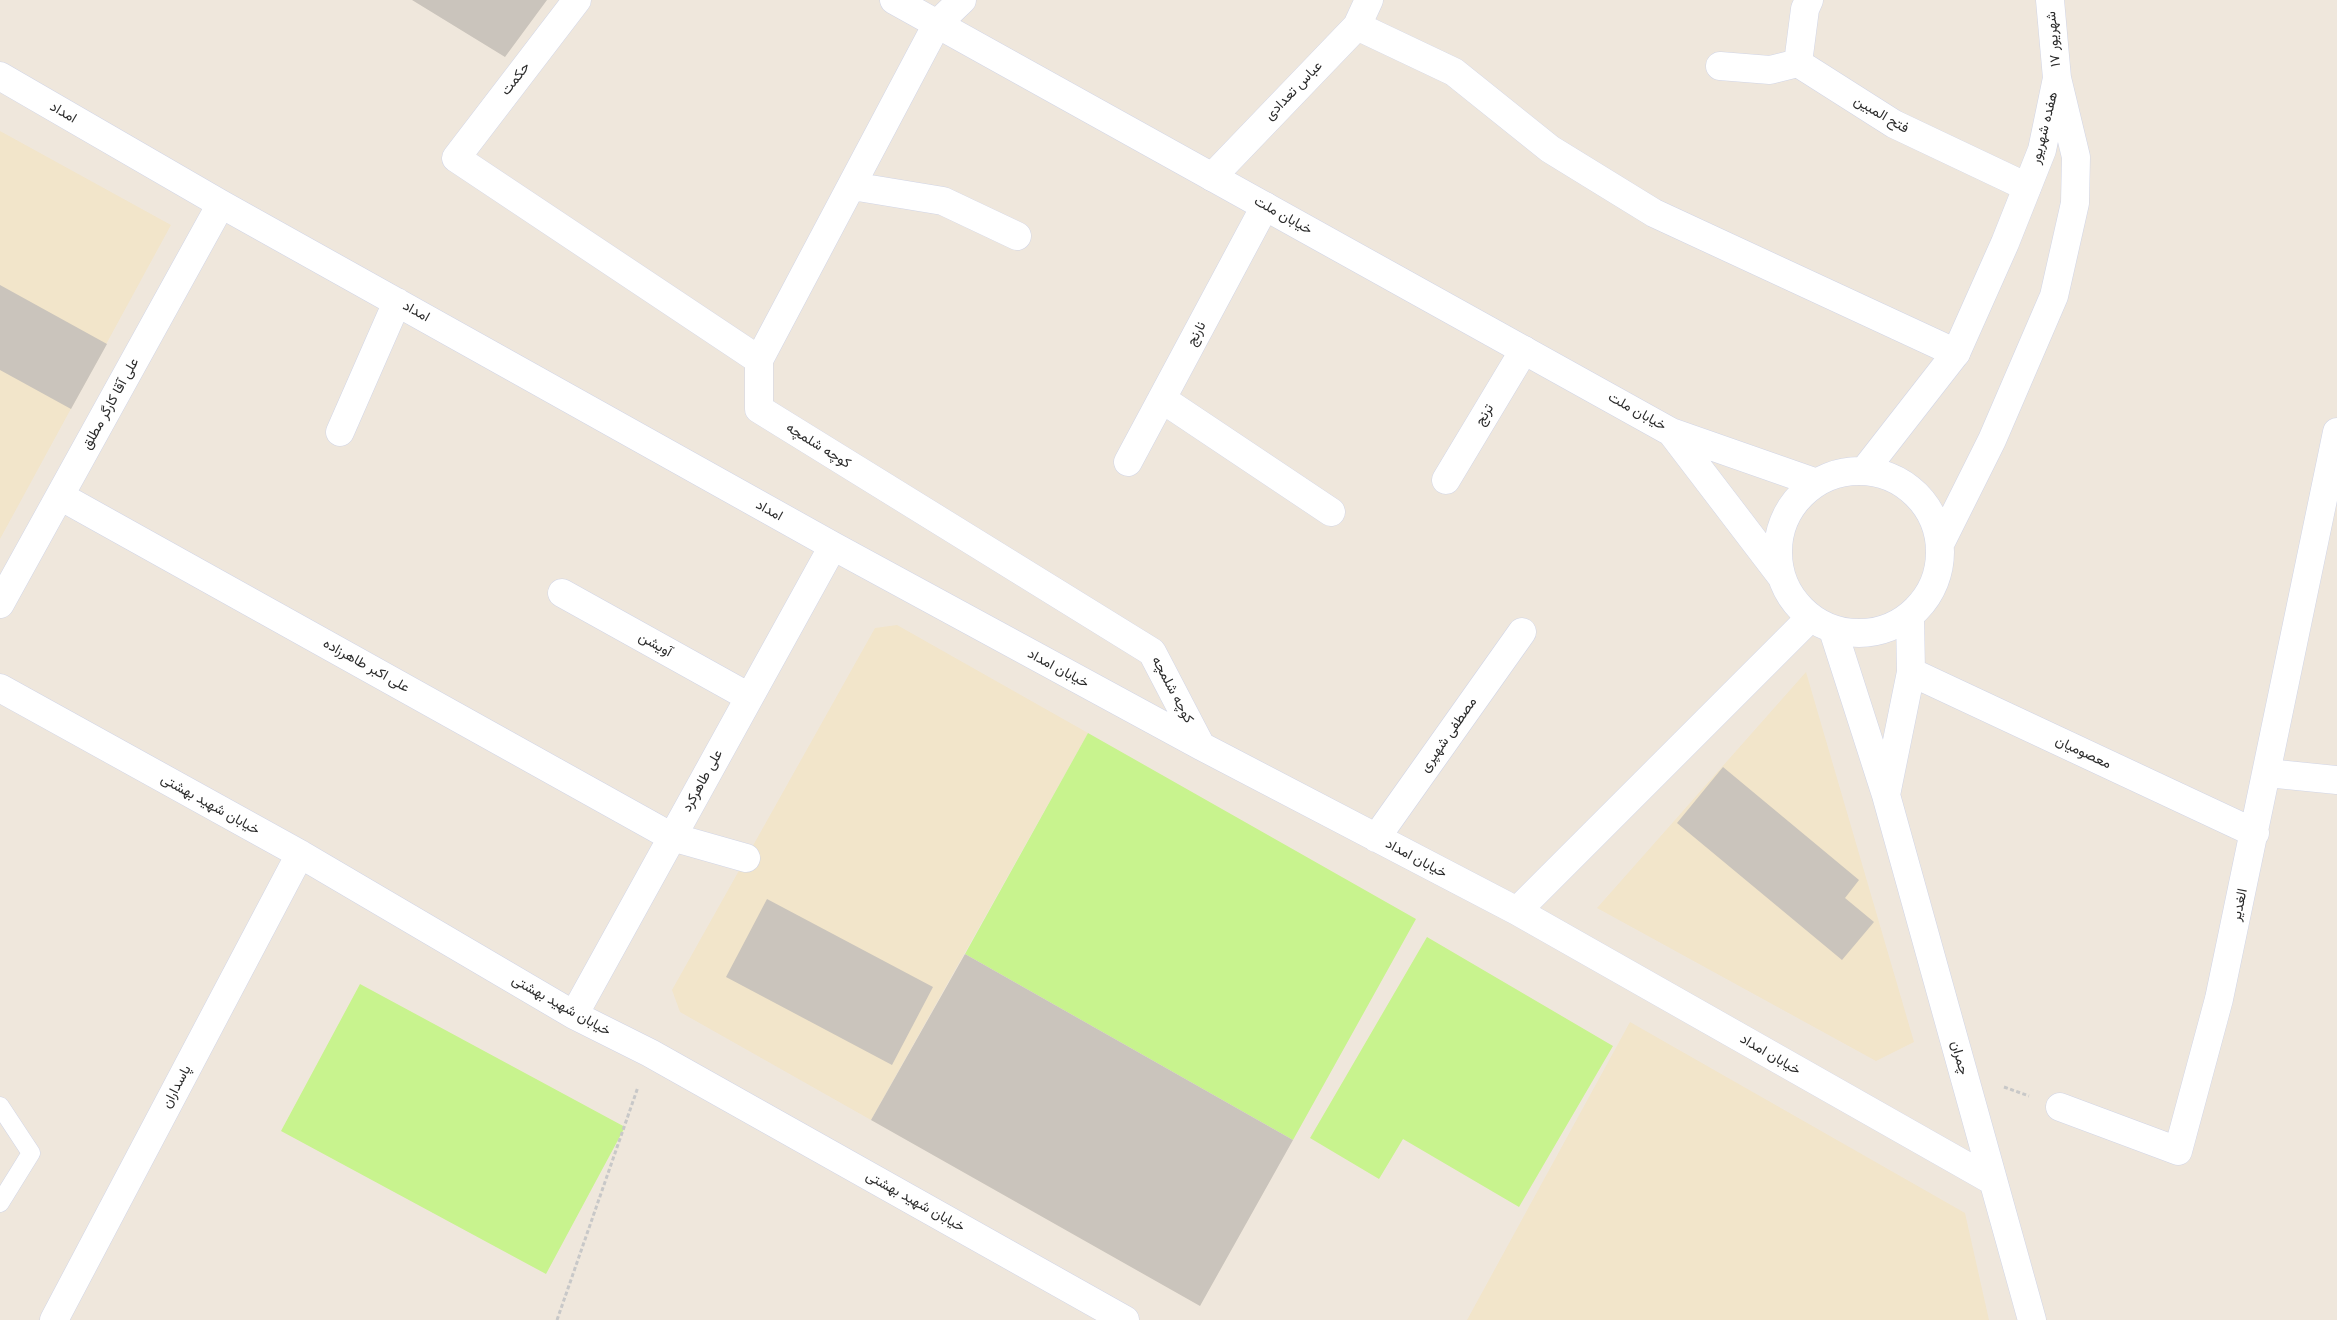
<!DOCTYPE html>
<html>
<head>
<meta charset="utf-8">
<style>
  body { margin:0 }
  canvas { display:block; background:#efe7dc }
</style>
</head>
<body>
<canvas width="2337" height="1320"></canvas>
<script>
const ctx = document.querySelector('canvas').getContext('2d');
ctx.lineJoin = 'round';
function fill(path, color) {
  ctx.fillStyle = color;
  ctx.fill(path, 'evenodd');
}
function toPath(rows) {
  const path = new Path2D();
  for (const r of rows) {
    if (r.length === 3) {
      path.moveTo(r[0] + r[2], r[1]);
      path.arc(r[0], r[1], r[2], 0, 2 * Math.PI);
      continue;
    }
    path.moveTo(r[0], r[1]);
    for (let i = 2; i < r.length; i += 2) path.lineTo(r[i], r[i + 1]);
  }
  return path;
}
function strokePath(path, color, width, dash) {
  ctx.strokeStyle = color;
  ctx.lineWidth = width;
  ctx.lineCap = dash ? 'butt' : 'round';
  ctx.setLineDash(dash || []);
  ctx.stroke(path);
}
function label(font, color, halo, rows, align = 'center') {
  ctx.font = font + ' Poppins,Vazirmatn,sans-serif';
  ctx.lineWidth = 5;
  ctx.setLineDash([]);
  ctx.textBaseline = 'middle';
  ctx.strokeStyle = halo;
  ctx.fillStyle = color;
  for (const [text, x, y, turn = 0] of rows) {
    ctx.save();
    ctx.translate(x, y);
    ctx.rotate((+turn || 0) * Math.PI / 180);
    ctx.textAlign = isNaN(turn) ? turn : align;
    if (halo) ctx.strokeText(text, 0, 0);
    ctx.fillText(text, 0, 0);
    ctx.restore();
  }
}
fill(toPath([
  [0,131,171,225,0,539],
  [897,625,1088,733,871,1120,680,1012,672,990,875,628],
  [1806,672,1914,1042,1876,1061,1597,908],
  [1630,1022,1965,1213,1989,1320,1467,1320]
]), '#f2e5ca');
fill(toPath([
  [1088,733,1416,919,1293,1140,965,954],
  [1427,937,1613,1046,1519,1207,1403,1139,1379,1179,1310,1138],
  [360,984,625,1127,546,1274,281,1131]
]), '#c8f38e');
fill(toPath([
  [412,0,547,0,505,57],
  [0,285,107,344,71,409,0,370],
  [1723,767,1859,880,1845,898,1874,922,1842,960,1677,823],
  [767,899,933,987,892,1065,726,977],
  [965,954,1293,1140,1200,1306,871,1120]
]), '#cac4bc');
const lane = toPath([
  [0,1106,31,1153,0,1203]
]);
const street = toPath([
  [577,0,456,158,759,360],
  [962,0,937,24,759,360,759,409,1152,652,1201,746],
  [1809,0,1805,9,1798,63,1894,124,2027,187],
  [1357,26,1454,72,1550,149,1654,213,1956,353],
  [1720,66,1770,70,1798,63],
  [0,76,221,204,833,546,1201,746,1517,911,1993,1181],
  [1212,177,1357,26,1369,0],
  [852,186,943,201,1017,236],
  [1162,399,1331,512],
  [340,432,397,302],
  [1128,462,1265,206],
  [1446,480,1524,350],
  [60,496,672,837,746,858],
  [562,593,749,697],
  [0,604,221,204],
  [1833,630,1886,795,1911,672,1910,616],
  [1911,672,2255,833],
  [0,688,300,854,574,1015,650,1053,1125,1320],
  [2267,773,2337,780],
  [1886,795,2032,1320],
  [1376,838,1522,632],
  [1517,911,1810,618],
  [574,1015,833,546],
  [2060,1107,2178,1151,2219,999,2337,432],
  [54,1320,300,854]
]);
const secondary = toPath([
  [894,0,1671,432,1814,482],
  [2050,0,2057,78],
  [1671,432,1781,576],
  [1864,471,1956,353,2005,243,2042,150,2057,78,2076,157,2075,203,2054,296,1992,440,1942,540],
  [1859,552,81]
]);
strokePath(lane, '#d1d5e6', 19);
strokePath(street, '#d1d5e6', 29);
strokePath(secondary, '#d1d5e6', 29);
strokePath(toPath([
  [2004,1087,2029,1096],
  [557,1320,638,1087]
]), '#c8c8c8', 3, [4, 2.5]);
strokePath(lane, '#fff', 18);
strokePath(street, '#fff', 28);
strokePath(secondary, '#fff', 28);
label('14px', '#2b2b2b', '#fff', [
  ["۱۷ شهریور",2054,39,-95],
  ["حکمت",516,79,-52],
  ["عباس تعدادی",1294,91,-46],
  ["امداد",63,113,30],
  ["فتح المبین",1881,115,30],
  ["هفده شهریور",2045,128,-76],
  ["خیابان ملت",1283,216,29],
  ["امداد",416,312,29],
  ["نارنج",1197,334,-62],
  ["علی آقا کارگر مطلق",111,404,-61],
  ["خیابان ملت",1637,412,29],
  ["ترنج",1485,415,-59],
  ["کوچه شلمچه",818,446,32],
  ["امداد",769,511,29],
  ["آویشن",655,645,29],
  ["علی اکبر طاهرزاده",366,666,29],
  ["خیابان امداد",1058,669,28],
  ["کوچه شلمچه",1172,690,62],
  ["مصطفی شهپری",1449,735,-55],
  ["معصومیان",2083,753,25],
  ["علی طاهرکرد",703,781,-61],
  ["خیابان شهید بهشتی",210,805,29],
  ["خیابان امداد",1416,859,28],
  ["الغدیر",2240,905,-78],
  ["خیابان شهید بهشتی",561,1006,29],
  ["خیابان امداد",1770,1055,30],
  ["چمران",1959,1058,75],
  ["پاسداران",177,1087,-62],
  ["خیابان شهید بهشتی",915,1202,29]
]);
</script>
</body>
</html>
